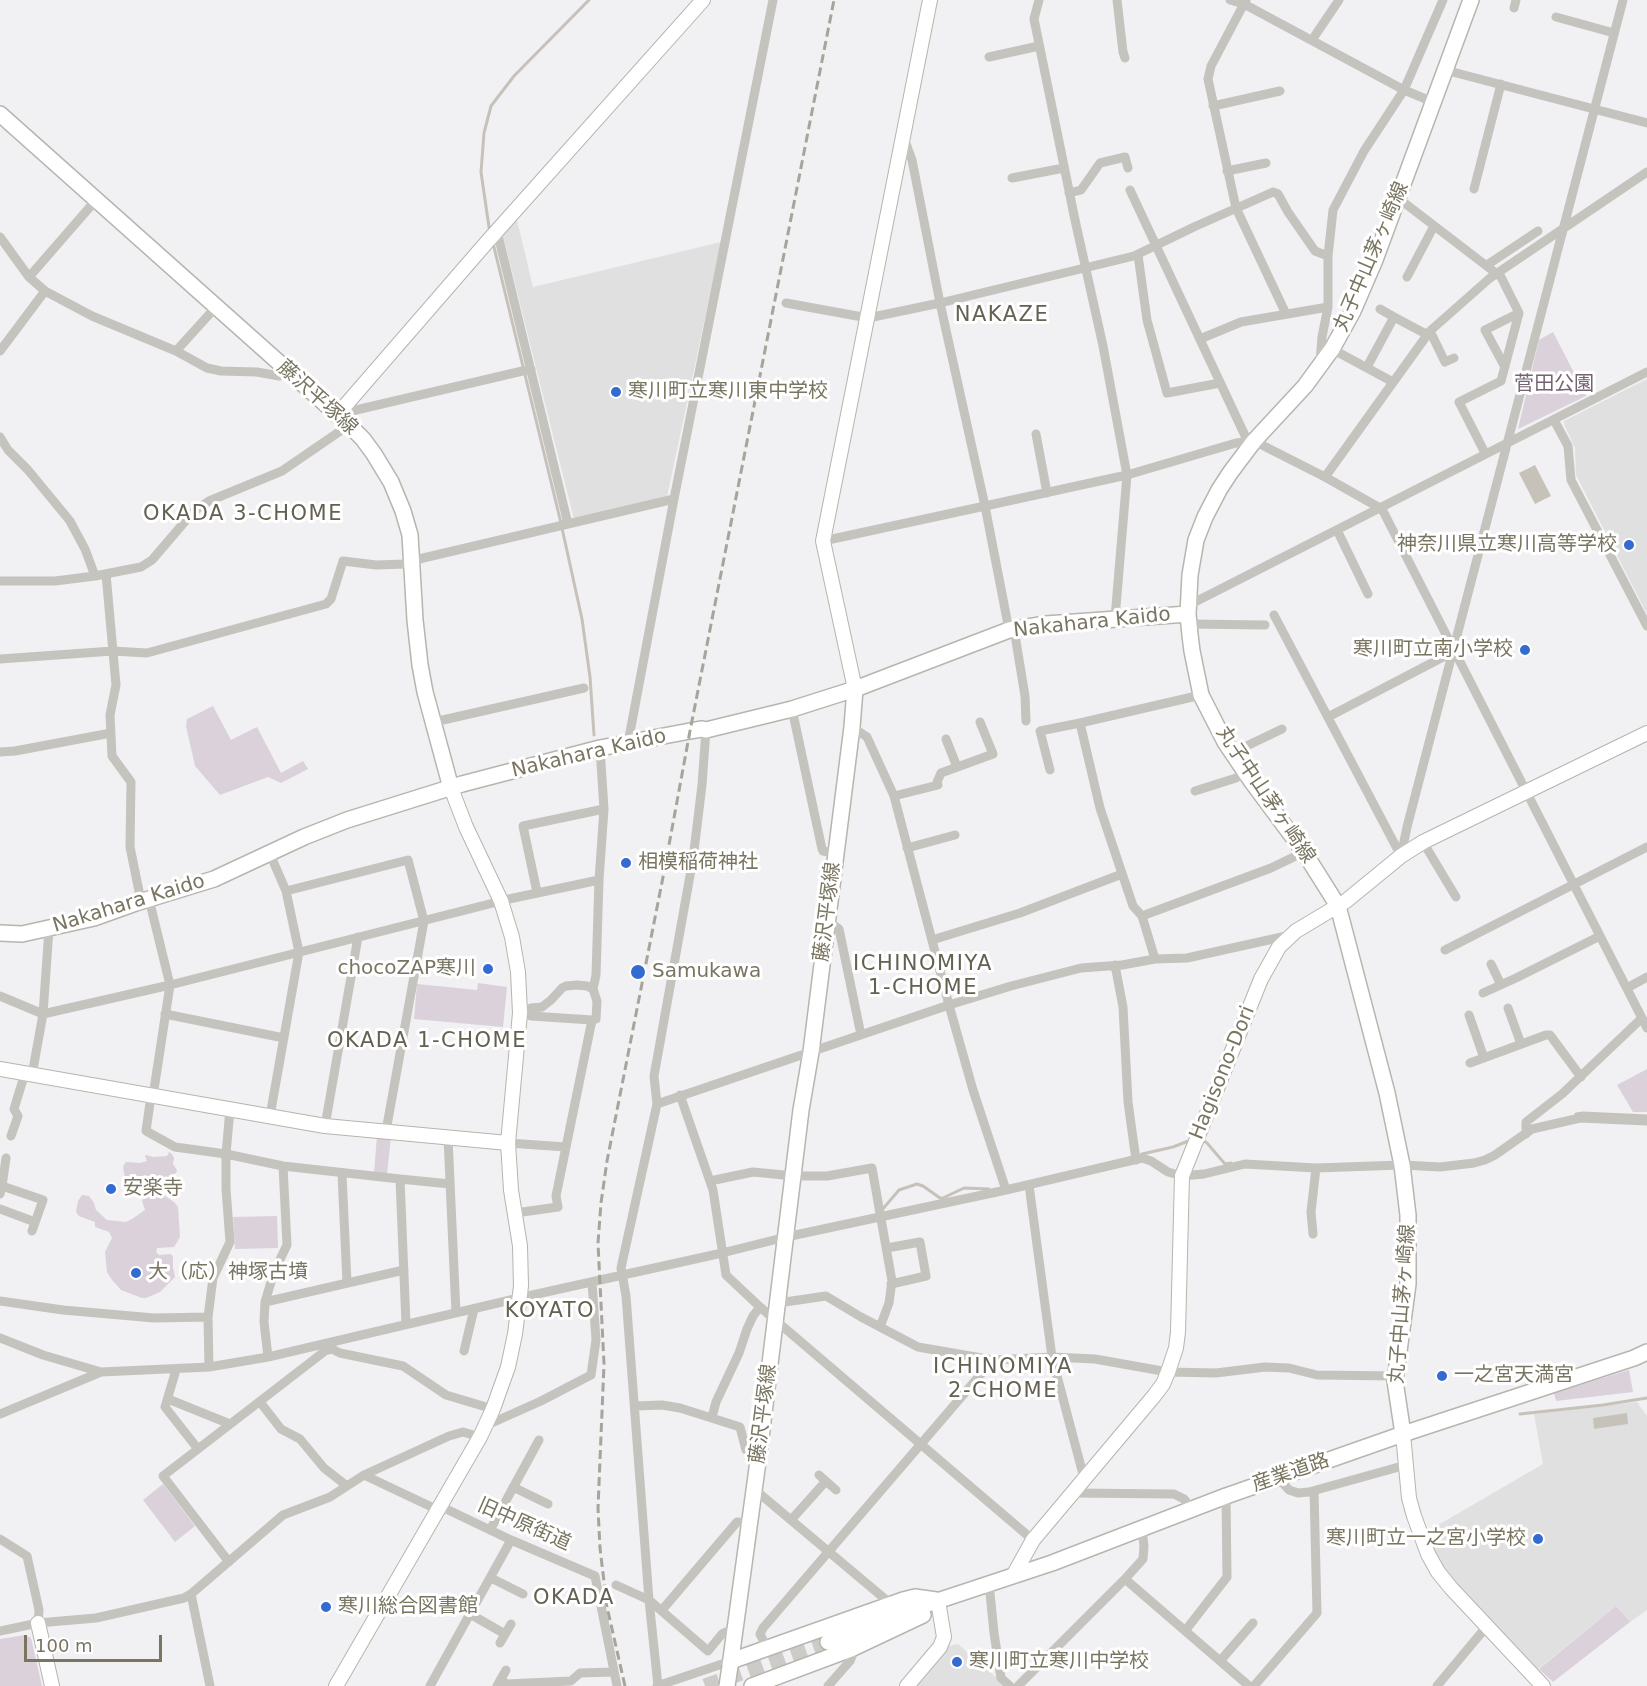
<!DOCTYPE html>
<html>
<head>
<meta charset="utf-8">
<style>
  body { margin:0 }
  #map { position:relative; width:1647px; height:1686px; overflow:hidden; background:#f1f0f3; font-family:"DejaVu Sans",sans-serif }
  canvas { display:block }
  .scale { position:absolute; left:24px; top:1635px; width:138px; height:27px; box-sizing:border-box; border:3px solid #797561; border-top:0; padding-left:8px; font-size:18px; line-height:21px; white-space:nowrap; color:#797561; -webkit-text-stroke:4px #fff; paint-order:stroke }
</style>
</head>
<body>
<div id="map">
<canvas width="1647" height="1686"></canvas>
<div class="scale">100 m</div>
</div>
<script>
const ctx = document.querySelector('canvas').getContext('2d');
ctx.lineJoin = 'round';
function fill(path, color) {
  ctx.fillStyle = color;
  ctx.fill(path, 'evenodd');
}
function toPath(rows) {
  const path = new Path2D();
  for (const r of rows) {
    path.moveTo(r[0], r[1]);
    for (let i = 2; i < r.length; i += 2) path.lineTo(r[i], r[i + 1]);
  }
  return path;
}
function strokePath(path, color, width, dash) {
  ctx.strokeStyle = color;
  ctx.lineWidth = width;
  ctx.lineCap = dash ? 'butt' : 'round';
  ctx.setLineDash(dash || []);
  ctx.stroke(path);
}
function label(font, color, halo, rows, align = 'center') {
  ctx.font = font + ' "DejaVu Sans","Noto Sans JP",sans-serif';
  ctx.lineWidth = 6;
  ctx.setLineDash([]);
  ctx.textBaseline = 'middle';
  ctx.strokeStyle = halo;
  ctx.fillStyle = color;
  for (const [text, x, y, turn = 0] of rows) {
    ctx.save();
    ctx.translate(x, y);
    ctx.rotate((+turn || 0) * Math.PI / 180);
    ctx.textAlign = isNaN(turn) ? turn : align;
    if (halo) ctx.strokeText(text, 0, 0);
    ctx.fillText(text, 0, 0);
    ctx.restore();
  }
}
fill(toPath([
  [516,216,533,287,721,242,667,497,574,519,502,232],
  [1647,379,1647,614,1576,475,1575,448,1564,424,1564,421],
  [1637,1402,1647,1416,1647,1610,1630,1622,1616,1606,1538,1669,1529,1662,1463,1592,1445,1568,1431,1547,1426,1532,1543,1464,1534,1414],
  [958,1644,1006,1686,915,1686,949,1646]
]), '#e1e0e1');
fill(toPath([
  [1553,332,1586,396,1518,429,1539,340],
  [213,706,231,740,257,727,281,773,303,761,308,769,281,783,268,777,220,795,195,766,186,726,187,719],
  [478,983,507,987,503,1027,414,1019,417,984,477,990],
  [1647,1069,1647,1112,1633,1112,1617,1085],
  [377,1136,391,1137,387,1174,374,1173],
  [169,1152,172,1154,174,1158,173,1164,177,1170,176,1173,166,1180,164,1190,165,1196,174,1202,178,1207,180,1237,174,1247,157,1248,156,1252,159,1255,170,1254,173,1256,173,1267,175,1277,160,1292,146,1298,142,1298,121,1290,112,1280,107,1272,105,1252,112,1238,109,1232,95,1227,95,1222,79,1216,76,1212,78,1201,82,1195,89,1196,94,1203,96,1210,107,1220,126,1222,132,1219,145,1210,142,1201,145,1196,149,1194,150,1184,145,1177,129,1185,124,1174,123,1166,126,1162,140,1163,147,1161,145,1156,146,1155,153,1157,167,1156],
  [277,1216,278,1248,235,1249,233,1217],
  [1629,1370,1633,1392,1556,1401,1554,1393],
  [163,1484,195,1526,175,1542,143,1500],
  [1616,1606,1630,1622,1553,1682,1539,1669],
  [25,1635,31,1638,42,1686,0,1686,0,1639]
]), '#dad1da');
fill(toPath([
  [1535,465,1551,496,1535,504,1519,473],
  [1627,1413,1628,1424,1594,1429,1593,1418]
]), '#c7c2b9');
strokePath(toPath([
  [490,234,481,172,484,133,491,106,514,76,589,0],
  [493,243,560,519,582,619,590,677,594,735],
  [1576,1114,1583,1113,1647,1116],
  [1201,1139,1207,1143,1225,1164,1231,1163],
  [1142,1154,1173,1147,1191,1140],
  [881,1211,899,1190,917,1184,923,1186,940,1198,943,1198,964,1188,989,1189],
  [1520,1414,1603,1405,1647,1398]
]), '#c7c2b9', 3);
strokePath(toPath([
  [705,1686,828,1642]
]), '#cdcbc7', 15, [15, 8]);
const secondary = toPath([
  [337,415,487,242,703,0],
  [855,689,823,541,930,0],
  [0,1069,325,1126,508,1143],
  [1403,1434,1409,1498,1414,1516,1428,1554,1438,1572,1451,1588,1543,1686],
  [1013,1576,1033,1540,1154,1396,1163,1384,1168,1372,1176,1348,1178,1332,1182,1176,1261,979,1279,947,1296,931,1346,901,1401,856,1423,842,1647,733],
  [38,1623,52,1686],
  [336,1686,480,1437,493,1409,508,1367,515,1334,521,1286,520,1246,511,1190,508,1143,520,1013,518,972,512,937,501,901,466,827,451,788],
  [907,1686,940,1647,944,1637,938,1601]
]);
const primary = toPath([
  [0,114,349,425,363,439,374,454,391,482,403,511,410,535,415,620,420,665,425,692,451,788],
  [0,933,22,934,94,918,136,903,214,879,304,837,347,820,462,784,600,748,690,731,702,729,706,730,792,709,855,689,1009,630,1046,624,1188,614],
  [1403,1434,1395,1381,1408,1284,1408,1215,1402,1165,1387,1093,1338,906,1304,852,1252,782,1225,742,1201,695,1192,651,1190,635,1188,614,1190,575,1196,540,1205,517,1219,490,1230,473,1254,441,1305,386,1332,349,1353,311,1375,260,1471,0],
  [828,1642,919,1607,1052,1563,1226,1496,1403,1434,1634,1358,1647,1352],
  [731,1661,903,1600,915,1597,936,1600],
  [730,1666,759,1454,801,1110,811,1052,852,727,855,689],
  [752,1686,851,1649,923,1615]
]);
strokePath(secondary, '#b6b5ad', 16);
strokePath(primary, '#b6b5ae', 18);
strokePath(toPath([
  [1039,0,1034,19,1075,220,1103,346,1127,475,1115,618],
  [1117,0,1123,52,1125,58],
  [1230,0,1244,4,1404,90,1433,102],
  [1246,0,1211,66,1208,79,1236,208,1286,314],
  [1514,8,1516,0],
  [1556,17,1614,33],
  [1312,40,1339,0],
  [989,57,1039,46],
  [1445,70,1647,123],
  [1213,106,1280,91],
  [904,138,912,160,940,303,985,506,1127,475,1236,443,1254,441,1325,477,1380,508,1383,511,1647,1028],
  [1227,171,1266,163],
  [1012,178,1064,168],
  [1474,189,1501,84],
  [1130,190,1248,442],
  [1069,193,1081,190,1100,163,1125,157,1128,168],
  [1398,198,1501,277,1519,313,1501,381,1459,402,1485,453],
  [497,231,568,524],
  [0,237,29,277,45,291,92,316,176,351,207,368,221,371,257,372,279,376,292,374],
  [1138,255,1147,320,1167,393,1220,383],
  [1487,265,1538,231],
  [29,277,96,200],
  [1407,277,1434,226],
  [786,303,868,318,940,303,1134,256,1196,226,1273,192,1278,194,1288,212,1315,251,1328,256],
  [1380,309,1394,317],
  [1430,331,1445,362,1454,358],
  [1200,339,1241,322,1328,307],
  [1332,349,1393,382],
  [0,351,45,291],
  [176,351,215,308],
  [1320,362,1322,337,1328,307,1328,256,1333,210,1364,151,1404,90,1443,0],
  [1367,367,1394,317,1426,334],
  [1505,367,1485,330,1519,313],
  [339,414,531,369],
  [1554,420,1568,446,1571,480,1647,626],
  [1036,434,1047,493],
  [0,437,8,450,28,470,70,521,85,549,95,576],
  [1325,477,1430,331,1490,278,1647,172],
  [1337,530,1368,594],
  [823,541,985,506,1009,630],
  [106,574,116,685,110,715,112,756,131,782,130,847,141,901],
  [0,581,55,581,95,576,141,567,152,560,194,511,209,501,282,471,349,425],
  [1190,609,1193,603,1647,372],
  [1274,615,1401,856],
  [1189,624,1265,625],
  [1014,629,1025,696,1026,721],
  [0,659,113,651,147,653,326,604,331,599,343,561,376,565,406,564,419,559,674,499],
  [792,709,822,849,823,851,835,853],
  [1328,717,1447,655,1453,650],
  [434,722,584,688],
  [1080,723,1100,808,1133,906,1142,916,1155,959],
  [852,727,867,737,894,796,949,1005,973,1090,1006,1190],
  [946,739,957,767],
  [628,743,674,499,773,0],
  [0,752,15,751,111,733],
  [1232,753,1282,729],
  [1050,770,1040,731,1080,723,1201,695],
  [1195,791,1236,778,1245,772],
  [894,796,938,785,937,782,941,773,993,754,980,722],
  [1423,842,1456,897],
  [907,848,955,835],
  [270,854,286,891,299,952,270,1116],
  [1401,856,1407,827,1623,0],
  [286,891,408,860,424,921,386,1131],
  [537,892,523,826,604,809],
  [149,899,170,985,153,1096],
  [1142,916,1271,868,1304,852],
  [827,920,839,929,861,1035],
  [932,940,1020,913,1122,874],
  [1445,950,1647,847],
  [1491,964,1501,985],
  [1115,965,1123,1007,1128,1102,1136,1160],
  [577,985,587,986,593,989,597,1001,596,1019,592,1020,531,1016,520,1013,531,1008,542,1007,551,1000,562,988,566,986,577,985],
  [1627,988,1647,977],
  [593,989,596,975,599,880],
  [1483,993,1516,978,1600,936],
  [0,996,43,1014,170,985,509,899,599,880,604,809,600,748],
  [1508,1008,1521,1044],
  [165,1014,284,1038],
  [1469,1015,1484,1058],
  [1470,1063,1546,1035,1550,1035,1581,1077],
  [32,1075,43,1014,49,929],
  [680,1095,713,1190,726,1275,760,1307,1033,1540],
  [151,1096,146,1131,175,1147,226,1154,226,1189,230,1242,213,1278,208,1317,209,1367],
  [657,1104,949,1005,1011,986,1081,968,1122,965,1155,959,1187,958,1291,935],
  [230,1109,226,1154,283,1166,400,1179,406,1324],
  [325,1126,358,937],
  [1526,1134,1526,1122,1562,1094,1642,1018],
  [11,1136,18,1116,14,1109,25,1073],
  [448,1138,456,1313],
  [508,1143,566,1147],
  [342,1174,347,1283],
  [400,1179,450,1184],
  [710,1181,753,1172,794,1176,827,1176,872,1168,892,1281,889,1303,880,1327],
  [1029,1185,1052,1357,1084,1478],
  [2,1186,6,1158],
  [0,1194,2,1186,43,1200,32,1231],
  [0,1209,35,1222],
  [515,1213,558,1207,556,1196,592,1020],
  [1313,1234,1311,1212,1316,1168],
  [887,1248,920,1242,926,1276,891,1284],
  [0,1301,63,1310,154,1318,208,1317],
  [265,1302,404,1270],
  [778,1303,826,1296,861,1317,918,1347,993,1360,1052,1357,1095,1359,1168,1372,1216,1373,1265,1367,1289,1368,1317,1375,1396,1376],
  [0,1338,43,1355,101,1372],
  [325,1351,332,1349,340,1353,403,1366,446,1395,493,1409],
  [464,1351,474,1309],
  [268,1357,264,1322,265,1302,274,1272,287,1245,283,1166],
  [176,1370,165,1407,198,1449],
  [168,1399,230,1424],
  [260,1402,281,1429,300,1439,324,1468,347,1486],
  [635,1406,662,1405,680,1408,740,1427,746,1450,759,1454],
  [0,1414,101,1372,209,1367,268,1357,519,1298,722,1253,786,1237,1006,1190,1142,1158,1151,1161,1168,1172,1182,1176,1204,1174,1245,1164,1316,1168,1402,1165,1440,1167,1474,1163,1485,1160,1495,1155,1532,1129,1580,1118,1647,1121],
  [712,1417,716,1402,739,1353,747,1329,753,1316,760,1307],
  [485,1426,541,1401,591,1375,596,1340,592,1282],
  [364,1475,438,1510],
  [819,1475,836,1490],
  [1278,1478,1289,1490,1298,1493,1309,1492,1406,1465],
  [513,1487,548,1504],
  [754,1489,891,1604],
  [1072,1493,1174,1494,1184,1499,1192,1510],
  [440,1506,511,1540,595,1576,617,1686],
  [791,1520,826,1481],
  [490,1530,539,1440],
  [0,1539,27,1556,39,1610,38,1623],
  [229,1562,163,1476,325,1351,323,1344],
  [491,1578,523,1594],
  [1125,1579,1249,1686],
  [989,1583,994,1633,1001,1678,1010,1686],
  [616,1585,649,1600,708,1651,722,1634,726,1632,735,1631],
  [191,1594,210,1686],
  [662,1610,737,1522,749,1523],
  [470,1614,505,1634],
  [0,1631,38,1623,96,1618,184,1598,191,1594,283,1515,330,1497,364,1475,449,1436,463,1432,480,1437],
  [1185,1631,1227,1577,1226,1496],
  [500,1643,511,1624],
  [767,1648,760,1634,763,1628,993,1360],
  [1220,1661,1253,1623],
  [500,1680,507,1684,571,1681,580,1673,614,1672],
  [430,1686,511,1540],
  [497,1686,506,1670],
  [657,1686,731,1661],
  [658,1686,649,1600,626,1296,621,1268,657,1104,654,1076,693,859,702,785,706,730],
  [828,1686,850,1661,852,1656,851,1649],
  [1018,1686,1125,1579,1143,1559,1144,1546,1142,1529],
  [1254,1686,1317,1613,1314,1491],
  [1437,1686,1487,1626]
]), '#c4c3bd', 9);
strokePath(secondary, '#fff', 14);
strokePath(primary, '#fff', 15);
strokePath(toPath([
  [625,1686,607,1607,600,1548,598,1508,604,1364,598,1243,601,1203,607,1161,664,872,690,731,834,0]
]), '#a6a49b', 3, [9, 4.5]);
const primaryBridge = toPath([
  [727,1686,730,1666]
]);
strokePath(primaryBridge, '#b6b5ae', 18, []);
strokePath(primaryBridge, '#fff', 15);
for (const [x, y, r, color] of [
  [616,392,6,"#336bd1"],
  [1629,545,6,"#336bd1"],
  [1525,650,6,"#336bd1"],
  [626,863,6,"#336bd1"],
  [488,969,6,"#336bd1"],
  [638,972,8,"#336bd1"],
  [111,1189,6,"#336bd1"],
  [136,1273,6,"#336bd1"],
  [1442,1376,6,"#336bd1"],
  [1538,1539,6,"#336bd1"],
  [326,1607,6,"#336bd1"],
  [957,1662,6,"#336bd1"]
]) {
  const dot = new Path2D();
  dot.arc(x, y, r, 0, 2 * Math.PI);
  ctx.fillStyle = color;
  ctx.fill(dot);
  strokePath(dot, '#fff', 2);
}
label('20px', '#797561', '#fff', [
  ["丸子中山茅ヶ崎線",1372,257,-67],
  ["藤沢平塚線",317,398,42],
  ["Nakahara Kaido",1092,623,-6],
  ["Nakahara Kaido",589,754,-13],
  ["丸子中山茅ヶ崎線",1265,795,56],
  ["Nakahara Kaido",129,904,-17],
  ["藤沢平塚線",828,912,-83],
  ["Hagisono-Dori",1223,1073,-68],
  ["丸子中山茅ヶ崎線",1403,1304,-86],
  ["藤沢平塚線",764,1414,-83],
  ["産業道路",1291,1473,-19],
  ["旧中原街道",524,1525,24]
]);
label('20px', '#766372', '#fff', [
  ["菅田公園",1554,385]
]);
label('20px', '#797561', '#fff', [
  ["寒川町立寒川東中学校",628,392],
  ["神奈川県立寒川高等学校",1617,545,"right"],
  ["寒川町立南小学校",1513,650,"right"],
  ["相模稲荷神社",638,863],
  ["chocoZAP寒川",476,969,"right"],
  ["Samukawa",652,972],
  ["安楽寺",123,1189],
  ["大（応）神塚古墳",148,1273],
  ["一之宮天満宮",1454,1376],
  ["寒川町立一之宮小学校",1526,1539,"right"],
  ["寒川総合図書館",338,1607],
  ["寒川町立寒川中学校",969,1662]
], 'left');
ctx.letterSpacing = '1.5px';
label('21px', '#646152', '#fff', [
  ["NAKAZE",1002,316],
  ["OKADA 3-CHOME",243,515],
  ["ICHINOMIYA",923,965],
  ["1-CHOME",923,989],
  ["OKADA 1-CHOME",427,1042],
  ["KOYATO",550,1312],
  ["ICHINOMIYA",1003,1368],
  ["2-CHOME",1003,1392],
  ["OKADA",574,1599]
]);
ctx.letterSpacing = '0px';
</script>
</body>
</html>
